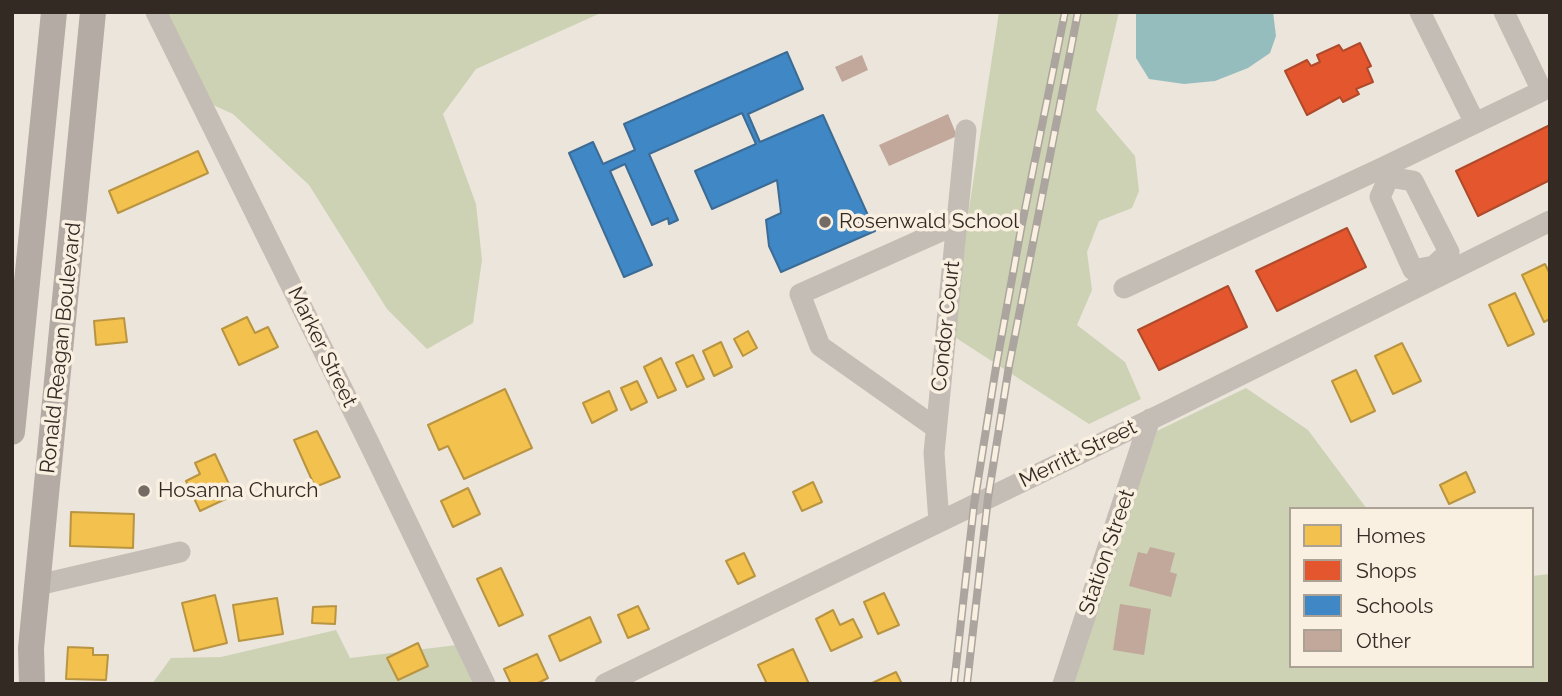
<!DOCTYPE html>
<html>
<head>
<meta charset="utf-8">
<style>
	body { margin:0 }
	#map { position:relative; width:1562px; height:696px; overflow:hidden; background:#ece5db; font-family:Raleway,sans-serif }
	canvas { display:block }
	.frame { position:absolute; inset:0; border:14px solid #342a24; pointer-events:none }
	.legend { position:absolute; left:1289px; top:507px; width:245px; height:161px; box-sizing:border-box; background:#faf0e1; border:2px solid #aba195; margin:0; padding:9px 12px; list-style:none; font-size:21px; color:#342a24 }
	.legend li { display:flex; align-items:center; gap:14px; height:35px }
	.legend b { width:35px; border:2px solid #aba195 }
</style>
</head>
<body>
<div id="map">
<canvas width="1562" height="696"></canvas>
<div class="frame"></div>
<ul class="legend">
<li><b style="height:19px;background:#f2c14e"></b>Homes</li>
<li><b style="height:19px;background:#e4572e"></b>Shops</li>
<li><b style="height:19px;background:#3f88c5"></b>Schools</li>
<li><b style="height:19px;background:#c1a89b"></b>Other</li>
</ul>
</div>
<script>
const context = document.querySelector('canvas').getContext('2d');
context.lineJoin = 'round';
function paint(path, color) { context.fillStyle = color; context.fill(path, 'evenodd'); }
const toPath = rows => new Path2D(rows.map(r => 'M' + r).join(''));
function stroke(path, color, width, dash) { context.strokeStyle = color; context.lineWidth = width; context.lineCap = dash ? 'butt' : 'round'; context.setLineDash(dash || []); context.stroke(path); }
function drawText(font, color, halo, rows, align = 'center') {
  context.font = font + ' Raleway,sans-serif'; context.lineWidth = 7; context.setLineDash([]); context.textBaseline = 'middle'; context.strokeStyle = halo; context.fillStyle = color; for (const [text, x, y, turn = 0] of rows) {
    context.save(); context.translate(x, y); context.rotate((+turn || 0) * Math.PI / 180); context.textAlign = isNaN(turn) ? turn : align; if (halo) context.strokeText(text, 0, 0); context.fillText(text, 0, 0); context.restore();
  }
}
const green = toPath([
	[166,12,603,12,476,69,443,114,476,204,482,260,473,323,427,349,387,309,309,185,233,114,211,104],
	[999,12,1119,12,1096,110,1135,156,1139,191,1132,208,1099,221,1087,252,1092,290,1077,325,1125,362,1141,399,1089,424,950,334],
	[1246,388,1308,430,1367,509,1291,509,1291,666,1532,666,1532,576,1550,574,1550,684,1073,684,1157,431],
	[336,630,350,658,457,645,478,684,152,684,171,658,221,657]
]);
const water = toPath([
	[1136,12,1273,12,1276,36,1270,53,1248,68,1215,81,1184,84,1149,79,1136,58]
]);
const homes = toPath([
	[198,151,208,173,118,213,109,191,198,151],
	[1545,264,1550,274,1550,319,1544,322,1522,275,1545,264],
	[1515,293,1534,334,1508,346,1489,305,1515,293],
	[247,317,255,333,268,327,278,347,239,365,222,329,247,317],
	[124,318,127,342,96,345,94,321,124,318],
	[748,331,757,348,743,356,734,339,748,331],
	[721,342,732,367,714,376,703,351,721,342],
	[1402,343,1421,381,1393,394,1375,356,1402,343],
	[693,355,704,379,687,387,676,363,693,355],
	[661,358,676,390,658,398,644,367,661,358],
	[1356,370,1375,411,1351,422,1332,381,1356,370],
	[637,381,647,402,631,410,621,388,637,381],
	[505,389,532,448,464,479,448,446,439,450,428,425,505,389],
	[609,391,617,410,592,423,583,403,609,391],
	[317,431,340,477,315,487,294,440,317,431],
	[215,454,234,495,200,511,186,481,200,474,195,463,215,454],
	[1466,472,1475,492,1449,504,1440,485,1466,472],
	[813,482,822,502,802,511,793,492,813,482],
	[468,488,480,514,453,527,441,501,468,488],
	[71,512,134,514,133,548,70,546,71,512],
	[744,553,755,576,738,584,726,561,744,553],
	[501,568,523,615,499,626,477,579,501,568],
	[884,593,899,625,878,634,864,602,884,593],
	[215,595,227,643,194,651,182,603,215,595],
	[277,598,283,634,239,641,233,605,277,598],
	[336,606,335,624,312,623,313,607,336,606],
	[638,606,649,629,628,638,618,615,638,606],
	[833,610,840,625,853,619,862,637,831,651,816,619,833,610],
	[590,617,601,642,560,661,549,636,590,617],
	[418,643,428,666,398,680,387,658,418,643],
	[68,647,93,648,93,655,108,655,106,680,66,679,68,647],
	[793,649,809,684,767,684,758,665,793,649],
	[537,654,548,678,536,684,511,684,504,669,537,654],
	[896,672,902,684,870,684,896,672]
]);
const shops = toPath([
	[1360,43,1371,66,1367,68,1373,82,1356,89,1359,94,1343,102,1340,97,1307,115,1285,71,1307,60,1311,66,1320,62,1317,55,1339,45,1343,51,1360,43],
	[1550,125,1550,180,1478,216,1456,171,1550,125],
	[1347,228,1366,267,1277,311,1256,271,1347,228],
	[1228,286,1247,327,1159,370,1138,330,1228,286]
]);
const schools = toPath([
	[787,52,803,89,748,114,760,142,823,115,875,231,781,272,769,246,766,220,781,213,777,180,712,209,695,171,756,144,742,113,649,154,678,220,669,224,668,218,652,225,625,164,610,171,652,265,624,277,569,153,593,142,603,164,635,150,624,124,787,52]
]);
const building = toPath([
	[862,55,868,70,842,82,835,67],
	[948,114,957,136,889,166,879,145],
	[1150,547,1175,553,1170,572,1177,574,1171,597,1129,586,1138,552,1147,554],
	[1120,604,1151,609,1144,655,1113,650]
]);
const minor = toPath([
	[156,12,369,443,485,684],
	[1420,12,1475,123],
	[1384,167,1542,91,1504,12],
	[1389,177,1413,181,1449,252,1434,266,1413,270,1380,197,1389,177],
	[1124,288,1384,167,1389,177],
	[936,428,820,346,800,294,957,224],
	[939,522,934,453,966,130],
	[38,585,180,552],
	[605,684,1168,411,1550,221],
	[1063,684,1150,419]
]);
const major = toPath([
	[12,432,54,12],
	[32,684,31,648,93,12]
]);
const rail = toPath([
	[954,684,974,505,996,367,1021,229,1065,12],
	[967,684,988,498,1009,366,1078,12]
]);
const markers = [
	[825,222,7,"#746b64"],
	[144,491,7,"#746b64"]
];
const poiNames = [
	["Rosenwald School",839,222],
	["Hosanna Church",158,491]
];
const streetNames = [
	["Condor Court",946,326,-84],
	["Marker Street",322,347,64],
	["Ronald Reagan Boulevard",61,348,-84],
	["Merritt Street",1078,454,-26],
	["Station Street",1107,552,-71]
];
paint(green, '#ccd2b3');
paint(water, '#96bdbe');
paint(homes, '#f2c14e');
stroke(homes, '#b99441', 2);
paint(shops, '#e4572e');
stroke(shops, '#af4a2b', 2);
paint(schools, '#3f88c5');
stroke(schools, '#3c6c95', 2);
paint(building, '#c1a89b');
stroke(minor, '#c4bdb5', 21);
stroke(major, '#b3aba4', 26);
stroke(rail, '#aca59f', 8);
stroke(rail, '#faf0e1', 5, [16]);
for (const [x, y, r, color] of markers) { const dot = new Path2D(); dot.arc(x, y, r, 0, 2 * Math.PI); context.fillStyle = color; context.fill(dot); stroke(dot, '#faf0e1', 2.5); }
drawText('21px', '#342a24', '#faf0e1', poiNames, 'left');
drawText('21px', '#342a24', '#faf0e1', streetNames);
</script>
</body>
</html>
